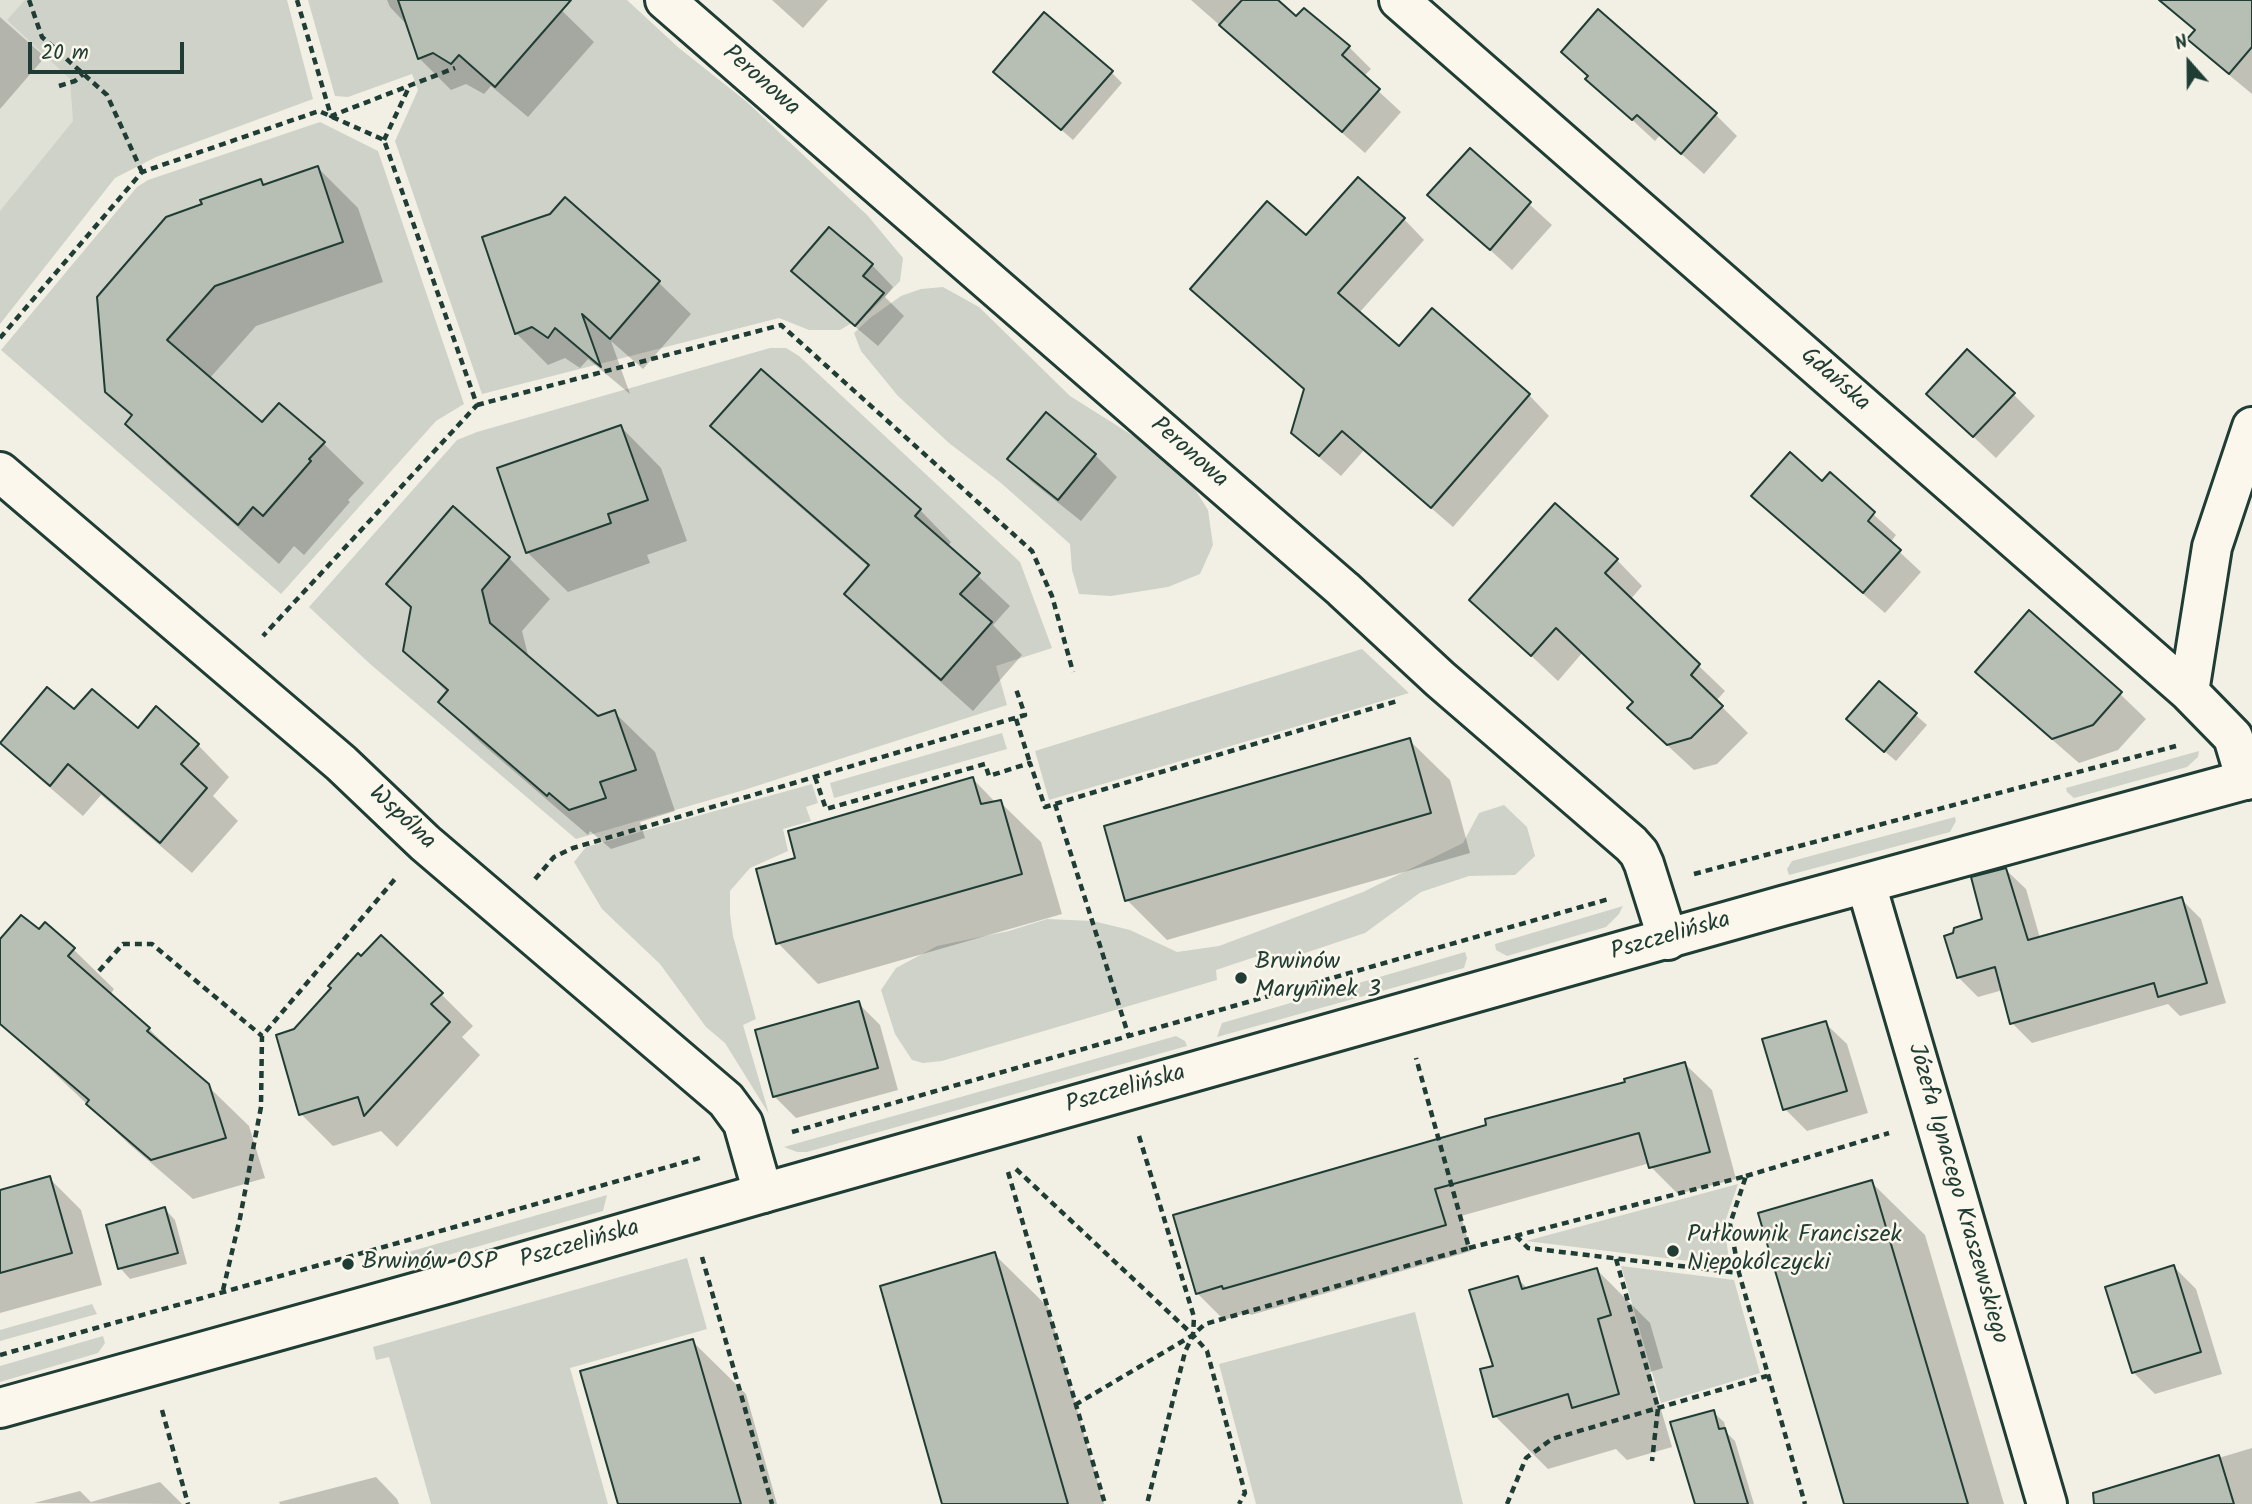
<!DOCTYPE html>
<html>
<head>
<meta charset="utf-8">
<style>
	body { margin:0 }
	#map { position:relative; width:2252px; height:1504px; overflow:hidden; background:#f2f0e5; font-family:Kalam,sans-serif }
	canvas { display:block }
	.north { position:absolute; left:2154px; top:28px; width:70px; height:70px; -webkit-text-stroke:5px #fbf7ec; paint-order:stroke; rotate:339deg; font-size:19px; font-weight:700; line-height:28px; text-align:center; color:#1f3d34 }
	.north::after { content:''; display:block; margin:auto; width:24px; height:32px; background:#1f3d34; clip-path:polygon(50% 0,100% 100%,50% 72%,0 100%) }
	.scale { position:absolute; left:28px; top:42px; width:156px; height:32px; box-sizing:border-box; border:4px solid #1f3d34; border-top:0; padding-left:9px; font-size:21px; line-height:24px; white-space:nowrap; color:#1f3d34; -webkit-text-stroke:5px #fbf7ec; paint-order:stroke }
</style>
</head>
<body>
<div id="map">
<canvas width="2252" height="1504"></canvas>
<div class="north">N</div>
<div class="scale">20 m</div>
</div>
<script>
const context = document.querySelector('canvas').getContext('2d');
context.lineJoin = 'round';
function paint(path, color) { context.fillStyle = color; context.fill(path, 'evenodd'); }
const toPath = rows => new Path2D(rows.map(r => 'M' + r).join(''));
function stroke(path, color, width, dash) { context.strokeStyle = color; context.lineWidth = width; context.lineCap = dash ? 'butt' : 'round'; context.setLineDash(dash || []); context.stroke(path); }
function drawText(font, color, halo, rows, align = 'center') {
  context.font = font + ' Kalam,sans-serif'; context.lineWidth = 5; context.setLineDash([]); context.textBaseline = 'middle'; context.strokeStyle = halo; context.fillStyle = color; for (const [text, x, y, turn = 0] of rows) {
    context.save(); context.translate(x, y); context.rotate((+turn || 0) * Math.PI / 180); context.textAlign = isNaN(turn) ? turn : align; if (halo) context.strokeText(text, 0, 0); context.fillText(text, 0, 0); context.restore();
  }
}
const built = toPath([
	[0,0,194,0,0,219]
]);
const green = toPath([
	[25,0,287,0,313,99,156,157,115,178,0,324,0,211,73,121,70,79,7,20],
	[308,0,627,0,679,48,747,102,868,216,903,258,900,281,870,312,840,330,809,330,779,318,482,394,395,141,418,90,412,74,348,97,335,96],
	[320,122,378,151,464,404,436,421,281,594,1,350,137,187,148,180],
	[943,287,979,307,1070,396,1143,442,1189,480,1208,510,1213,545,1200,574,1168,587,1111,596,1079,594,1072,570,1070,544,1001,483,949,443,898,396,861,351,854,333,870,318,901,296,921,289],
	[770,348,786,348,799,356,1020,562,1052,648,996,666,1007,705,744,790,576,839,369,663,309,607,457,440,477,432],
	[1362,649,1409,693,1049,800,1035,751],
	[1002,733,1007,749,834,798,830,783],
	[2199,751,2198,757,2187,767,2074,798,2067,792,2066,788],
	[812,784,818,803,806,807,811,821,783,829,788,851,750,868,730,891,730,914,733,936,756,1019,743,1025,769,1114,725,1043,706,1027,660,964,602,909,574,862,586,847],
	[1504,805,1527,827,1535,856,1515,875,1469,876,1421,892,1365,933,1275,963,1258,956,1216,970,1217,980,942,1061,923,1063,912,1060,895,1034,881,990,896,968,937,946,1009,931,1047,919,1093,921,1130,930,1177,952,1219,946,1363,892,1463,843,1479,813],
	[1955,817,1956,821,1950,832,1789,875,1787,869,1792,861],
	[1623,906,1619,914,1606,927,1507,956,1496,950,1495,944],
	[1465,952,1467,958,1464,968,1217,1037,1222,1023],
	[1176,1036,1185,1041,1187,1046,807,1152,797,1152,784,1147],
	[1738,1184,1724,1225,1730,1266,1526,1241],
	[607,1195,603,1211,402,1268,398,1255],
	[687,1258,707,1329,570,1368,608,1504,431,1504,389,1357,376,1360,373,1347],
	[1621,1266,1734,1280,1760,1373,1661,1403],
	[92,1304,97,1314,0,1341,0,1330],
	[1415,1312,1463,1504,1256,1504,1219,1364],
	[103,1336,105,1343,98,1353,0,1382,0,1366]
]);
const shadow = toPath([
	[387,0,551,0,594,42,528,117,491,86,484,94,466,84,451,90,419,58,408,26,390,7],
	[772,0,828,0,803,28],
	[1191,0,1275,0,1296,19,1304,10,1349,47,1371,69,1363,77,1401,112,1365,153],
	[2160,0,2252,0,2252,94,2211,60,2189,39,2196,32],
	[0,17,45,57,0,109],
	[1111,72,1122,83,1073,140,1006,82],
	[1588,79,1715,114,1737,136,1704,174,1660,135,1655,141],
	[1470,150,1552,225,1512,270,1430,195],
	[318,168,358,208,383,282,256,326,209,379,263,425,323,443,364,483,348,500,350,502,304,555,294,546,279,564,167,464,127,424,133,417,107,391,260,181,265,186],
	[565,200,659,283,691,314,643,369,611,341,630,394,588,359,580,368,565,358,548,365,516,333,551,215],
	[1404,219,1424,240,1359,313,1400,348,1529,395,1549,416,1453,527,1364,450,1341,476,1314,453,1293,432,1305,390,1213,310,1193,289,1306,238],
	[872,265,893,287,885,297,904,316,878,346,815,293,794,271],
	[1928,394,2013,394,2035,416,1996,458],
	[712,426,920,510,951,542,947,547,1010,606,993,625,1022,655,973,711,878,626,846,594,869,567,744,458],
	[621,427,661,468,687,541,647,555,650,563,568,592,527,552],
	[1095,455,1117,477,1081,521,1031,481,1010,459],
	[1830,475,1896,535,1890,543,1921,572,1885,613,1775,517,1754,496,1822,483],
	[453,508,509,558,550,599,522,631,529,659,597,718,614,712,655,752,675,811,640,822,645,838,611,849,590,831,588,835,480,742,440,702,448,693,405,650],
	[1617,560,1642,586,1630,600,1725,691,1716,701,1748,733,1717,764,1694,770,1655,734,1635,703,1583,652,1558,681,1472,600],
	[1978,672,2120,694,2146,719,2118,750,2079,763,2003,697],
	[1879,683,1927,725,1896,761,1859,730],
	[74,712,138,731,198,745,229,777,213,796,238,821,192,873,101,795,83,816,34,774,2,742],
	[1409,740,1450,780,1470,853,1167,940,1127,900],
	[973,779,996,803,1000,802,1041,842,1062,914,818,984,778,943,797,859],
	[2006,870,2026,889,2040,938,2181,899,2201,919,2226,1003,2180,1016,2168,1004,2032,1043,2012,1023,2003,990,1978,997,1958,977],
	[39,932,73,949,114,989,110,995,149,1029,249,1126,265,1178,193,1199,129,1144,10,1031,0,1012,0,940],
	[333,988,441,994,473,1026,462,1037,480,1055,397,1147,381,1131,333,1146,301,1114,295,1031],
	[858,1003,880,1025,898,1090,796,1118,774,1096],
	[1825,1023,1847,1044,1868,1113,1807,1131,1785,1109],
	[1685,1064,1712,1090,1736,1179,1678,1194,1651,1167,1650,1163,1461,1216,1471,1251,1251,1315,1248,1312,1224,1320,1197,1293,1488,1126],
	[49,1178,81,1210,102,1285,0,1313,0,1192],
	[1871,1182,1925,1235,2004,1504,1845,1504],
	[165,1209,175,1220,187,1264,130,1279,120,1268],
	[994,1254,1048,1307,1104,1504,944,1504],
	[2174,1267,2196,1289,2222,1374,2155,1394,2133,1372],
	[1597,1270,1650,1323,1663,1368,1650,1372,1672,1447,1627,1460,1616,1449,1548,1469,1495,1416,1495,1367,1517,1278,1528,1289],
	[692,1341,746,1394,777,1504,620,1504],
	[1713,1412,1724,1422,1727,1433,1735,1441,1754,1504,1696,1504],
	[2252,1448,2252,1504,2141,1504,2135,1483],
	[376,1477,397,1499,399,1504,280,1504,279,1502],
	[160,1482,182,1504,34,1503,80,1491,91,1502]
]);
const building = toPath([
	[398,0,571,0,495,87,459,55,451,64,433,53,418,59,398,0],
	[1242,0,1278,0,1296,16,1304,8,1350,46,1342,55,1380,89,1342,132,1219,25,1242,0],
	[2159,0,2252,0,2252,47,2229,74,2187,39,2195,30,2159,0],
	[1598,9,1717,113,1681,154,1637,115,1632,120,1585,79,1588,76,1561,52,1598,9],
	[1044,12,1113,71,1061,130,993,72,1044,12],
	[1470,148,1531,202,1490,250,1427,195,1470,148],
	[318,166,343,242,215,286,167,340,262,422,279,403,325,442,309,459,311,461,263,516,253,507,238,525,125,424,132,415,105,392,97,297,166,217,202,204,200,200,261,179,263,185,318,166],
	[1358,177,1405,218,1338,293,1399,346,1432,308,1530,394,1431,508,1342,431,1319,456,1291,433,1304,389,1190,289,1267,201,1306,235,1358,177],
	[565,197,660,281,610,339,582,314,601,367,555,328,548,338,532,327,515,334,482,237,550,214,565,197],
	[829,227,873,264,863,276,884,293,855,326,791,271,829,227],
	[1967,349,2015,393,1973,437,1926,394,1967,349],
	[761,369,921,509,915,516,980,573,960,594,992,622,941,680,844,594,869,565,710,426,761,369],
	[1046,412,1096,454,1058,500,1007,459,1046,412],
	[621,425,648,500,608,514,611,523,526,553,497,468,621,425],
	[1790,452,1822,481,1830,472,1875,512,1868,521,1901,550,1863,593,1751,496,1790,452],
	[1555,503,1618,559,1605,573,1700,664,1691,675,1723,706,1691,738,1667,745,1627,708,1633,702,1556,628,1531,656,1469,600,1555,503],
	[453,506,510,557,482,590,490,623,598,716,615,710,636,770,600,782,606,798,569,810,549,793,547,796,438,702,448,690,403,651,411,607,386,584,453,506],
	[2029,610,2122,692,2093,725,2052,739,1975,672,2029,610],
	[1879,681,1917,713,1884,752,1846,719,1879,681],
	[47,687,74,709,92,689,138,728,156,706,199,744,181,764,207,788,160,843,68,764,50,786,0,743,47,687],
	[1410,738,1431,813,1125,901,1104,826,1410,738],
	[973,777,981,804,1001,800,1022,874,776,944,756,869,795,858,788,831,973,777],
	[2006,868,2028,940,2182,897,2207,983,2158,997,2154,983,2010,1024,1995,967,1957,978,1944,936,1953,933,1954,928,1982,919,1971,877,2006,868],
	[21,915,39,929,45,922,75,948,68,956,150,1028,147,1031,209,1084,226,1138,151,1160,86,1104,89,1100,0,1024,0,939,21,915],
	[381,935,443,993,431,1004,450,1022,364,1116,358,1097,299,1115,276,1035,294,1029,331,988,328,986,358,953,361,956,381,935],
	[859,1001,878,1068,773,1097,755,1030,859,1001],
	[1826,1021,1847,1091,1783,1110,1762,1039,1826,1021],
	[1685,1062,1710,1152,1649,1168,1639,1133,1435,1189,1446,1225,1223,1289,1222,1286,1196,1294,1173,1215,1486,1125,1485,1119,1625,1082,1624,1079,1685,1062],
	[50,1176,72,1253,0,1273,0,1190,50,1176],
	[1872,1180,1968,1504,1844,1504,1758,1213,1872,1180],
	[165,1207,178,1253,118,1269,106,1225,165,1207],
	[995,1252,1068,1504,942,1504,880,1286,995,1252],
	[2174,1265,2201,1352,2132,1373,2105,1287,2174,1265],
	[1597,1268,1611,1315,1598,1319,1619,1394,1572,1408,1568,1394,1493,1417,1480,1369,1493,1366,1469,1290,1518,1276,1522,1289,1597,1268],
	[693,1339,741,1504,618,1504,580,1371,693,1339],
	[1714,1410,1719,1429,1725,1428,1748,1504,1695,1504,1670,1422,1714,1410],
	[2219,1455,2234,1504,2094,1504,2093,1493,2219,1455]
]);
const path = toPath([
	[29,0,42,37,107,95,142,172],
	[297,0,331,116,455,68],
	[59,86,75,81,83,74],
	[384,140,410,85],
	[0,338,142,172,319,111,384,140,477,405,263,636],
	[477,405,781,325,1032,551,1052,596,1073,672],
	[1016,719,1030,763],
	[815,777,826,809,985,764,989,776,1030,763,1045,807,1397,701],
	[1055,804,1129,1037],
	[1694,874,2176,746],
	[535,879,554,857,573,848,1025,715,1016,689],
	[99,971,123,944,152,944,262,1036],
	[792,1132,1609,899],
	[1139,1136,1194,1317,1193,1335,1207,1351,1245,1493,1239,1504],
	[1016,1169,1193,1335,1185,1352,1147,1504],
	[1008,1172,1105,1504],
	[1746,1176,1889,1133],
	[1516,1236,1528,1248,1739,1273],
	[1469,1248,1746,1176,1730,1224,1739,1273,1805,1504],
	[702,1257,772,1504],
	[1616,1259,1658,1408,1652,1461],
	[223,1290,240,1218,261,1107,262,1036,395,879],
	[0,1355,703,1157],
	[1075,1405,1193,1335,1205,1324,1469,1248,1416,1058],
	[162,1410,188,1504],
	[1507,1504,1526,1458,1552,1439,1767,1376]
]);
const street = toPath([
	[665,0,1343,589,1440,679,1631,844,1639,853,1644,864,1668,940],
	[1399,0,2189,692,2233,737,2246,780],
	[0,472,341,763,425,843,726,1100,743,1123,763,1193],
	[2189,692,2212,547,2252,427],
	[1866,884,2047,1504]
]);
const secondary = toPath([
	[0,1408,450,1283,763,1193,1782,906,2252,778]
]);
const markers = [
	[1241,978,7,"#1f3d34"],
	[1673,1251,7,"#1f3d34"],
	[348,1264,7,"#1f3d34"]
];
const streetNames = [
	["Peronowa",760,82,41],
	["Gdańska",1834,381,41],
	["Peronowa",1188,454,41],
	["Wspólna",401,819,43],
	["Pszczelińska",1671,938,-16],
	["Pszczelińska",1126,1091,-16],
	["Józefa Ignacego Kraszewskiego",1956,1194,74],
	["Pszczelińska",580,1246,-16]
];
const poiNames = [
	["Brwinów",1255,964],
	["Maryninek 3",1255,992],
	["Pułkownik Franciszek",1687,1237],
	["Niepokólczycki",1687,1265],
	["Brwinów OSP",362,1264]
];
paint(built, '#e0e1d6');
paint(green, '#cfd2c8');
paint(shadow, '#0003');
paint(building, '#b7beb3');
stroke(building, '#1f3d34', 2);
stroke(street, '#1f3d34', 44);
stroke(secondary, '#1f3d34', 44);
stroke(path, '#1f3d34', 4.5, [7, 5]);
stroke(street, '#fbf7ec', 38);
stroke(secondary, '#fbf7ec', 38);
for (const [x, y, r, color] of markers) { const dot = new Path2D(); dot.arc(x, y, r, 0, 2 * Math.PI); context.fillStyle = color; context.fill(dot); stroke(dot, '#fbf7ec', 2.5); }
drawText('24px', '#1f3d34', '#fbf7ec', streetNames);
drawText('24px', '#1f3d34', '#fbf7ec', poiNames, 'left');
</script>
</body>
</html>
